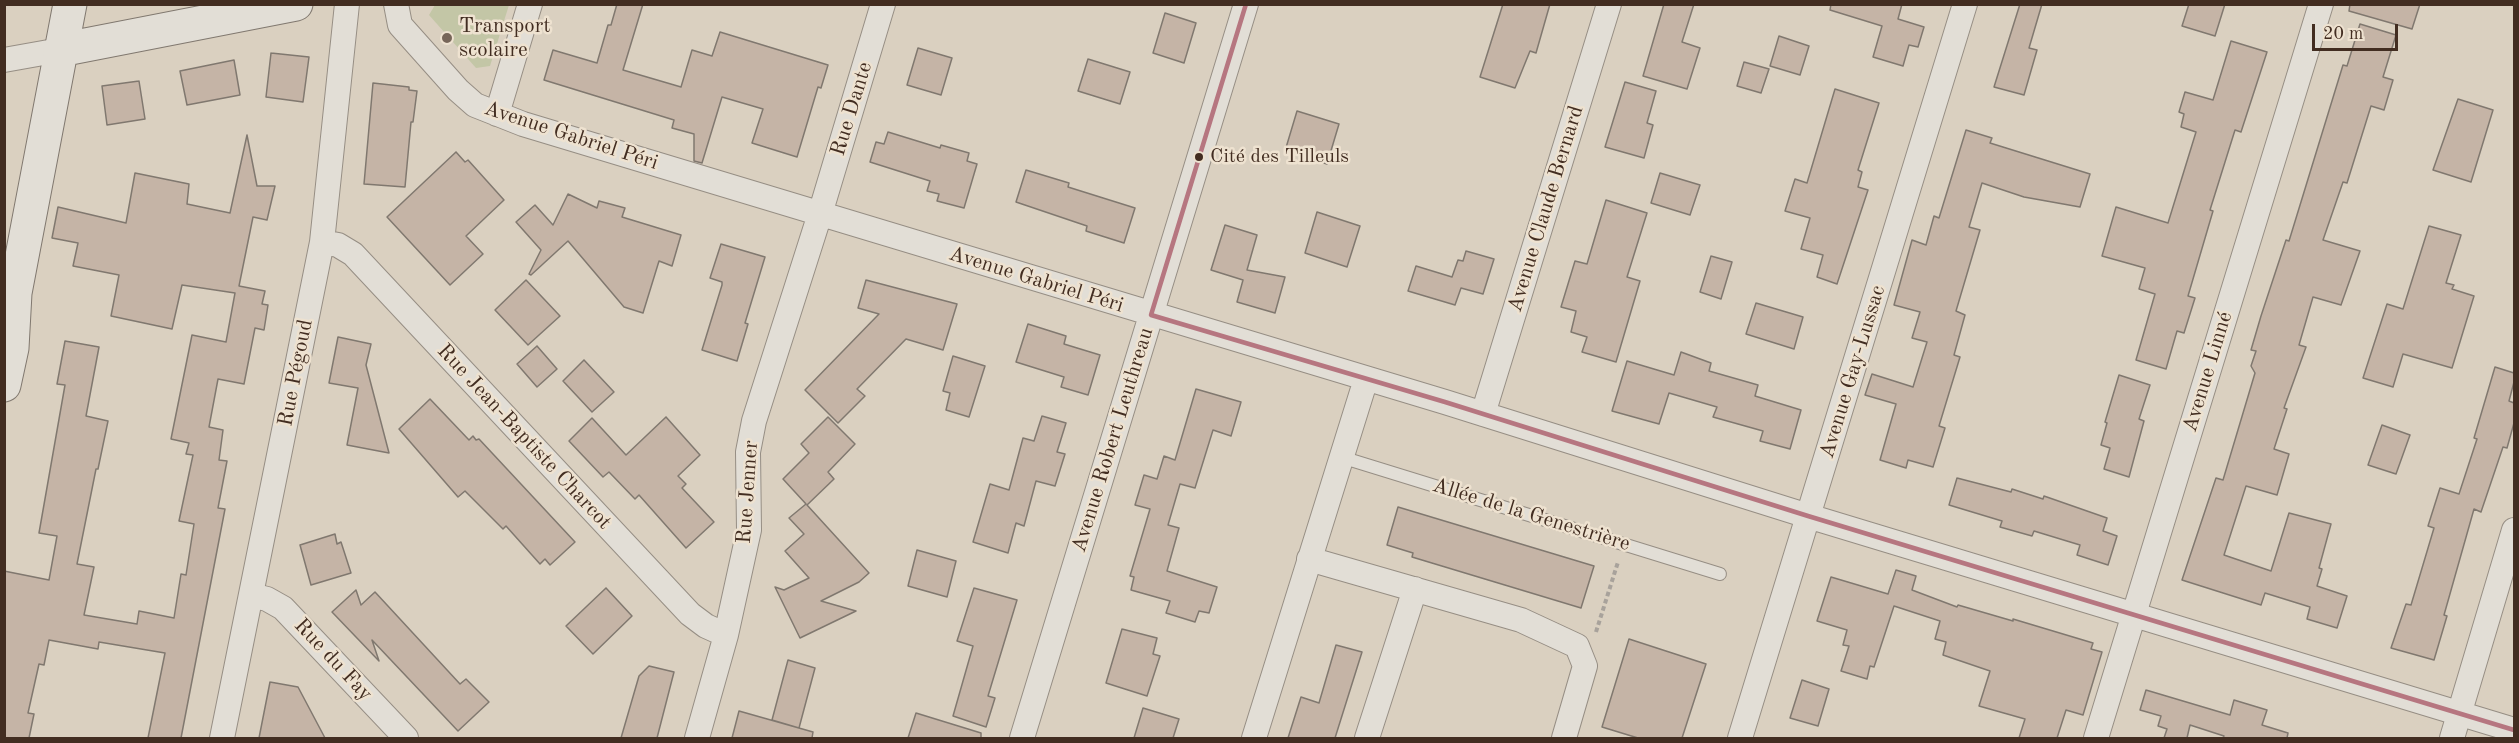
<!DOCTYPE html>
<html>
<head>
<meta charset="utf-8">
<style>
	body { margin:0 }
	#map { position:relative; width:2519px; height:743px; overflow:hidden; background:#dad0c0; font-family:"Old Standard TT",serif }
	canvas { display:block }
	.frame { position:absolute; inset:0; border:6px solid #422d21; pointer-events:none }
	.scale { position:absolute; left:2312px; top:24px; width:86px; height:27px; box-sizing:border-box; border:3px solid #422d21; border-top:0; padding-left:8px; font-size:18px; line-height:21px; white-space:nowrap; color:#422d21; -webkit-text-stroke:4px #eee2d0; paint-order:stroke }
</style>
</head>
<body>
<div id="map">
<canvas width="2519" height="743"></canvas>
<div class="frame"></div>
<div class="scale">20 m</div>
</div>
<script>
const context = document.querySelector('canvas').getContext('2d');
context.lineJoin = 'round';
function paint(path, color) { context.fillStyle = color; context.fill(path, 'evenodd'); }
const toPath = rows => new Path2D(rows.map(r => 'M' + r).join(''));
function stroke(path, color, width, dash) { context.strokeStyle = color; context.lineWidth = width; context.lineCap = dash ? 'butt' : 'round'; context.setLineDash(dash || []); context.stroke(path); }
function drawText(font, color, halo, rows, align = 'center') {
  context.font = font + ' "Old Standard TT",serif'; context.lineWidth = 5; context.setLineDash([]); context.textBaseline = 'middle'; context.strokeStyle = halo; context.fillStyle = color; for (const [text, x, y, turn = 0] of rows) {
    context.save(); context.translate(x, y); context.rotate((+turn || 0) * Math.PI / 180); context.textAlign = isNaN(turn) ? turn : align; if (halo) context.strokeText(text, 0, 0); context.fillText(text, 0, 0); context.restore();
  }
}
const green = toPath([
	[435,5,509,5,490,66,476,68,429,15]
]);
const building = toPath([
	[617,4,643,4,623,70,681,87,692,50,712,56,720,32,828,65,821,88,818,87,797,157,752,143,763,109,722,97,702,163,694,161,694,134,672,128,674,120,544,80,553,50,597,63,608,25,611,25,617,4],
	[1503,4,1550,4,1536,53,1530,51,1515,88,1480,77,1503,4],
	[1664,4,1694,4,1682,42,1700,48,1687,89,1643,76,1664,4],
	[1831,4,1902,4,1898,19,1924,27,1918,47,1909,45,1903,66,1873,57,1882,26,1830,10,1831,4],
	[2020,4,2042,4,2029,48,2037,50,2024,95,1994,87,2020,4],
	[2189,4,2225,4,2215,36,2182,26,2189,4],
	[2350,4,2420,4,2412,29,2349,11,2350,4],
	[1165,13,1196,23,1184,63,1153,53,1165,13],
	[2360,24,2396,35,2383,77,2393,80,2384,110,2371,106,2347,183,2343,182,2323,240,2360,251,2341,305,2313,297,2299,345,2306,347,2284,408,2287,409,2274,449,2289,454,2277,495,2246,486,2224,555,2271,571,2289,513,2331,524,2319,568,2322,569,2317,586,2347,596,2337,628,2307,619,2310,607,2265,593,2261,605,2182,580,2216,478,2223,480,2255,373,2251,366,2256,351,2251,350,2261,316,2286,240,2289,241,2343,65,2347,66,2360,24],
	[1779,36,1809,46,1800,75,1770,66,1779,36],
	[2231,41,2267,52,2241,132,2235,130,2210,210,2213,211,2188,296,2195,298,2184,333,2177,331,2166,369,2136,360,2155,294,2139,289,2145,268,2102,256,2116,207,2168,223,2196,132,2181,127,2184,114,2179,112,2185,92,2213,100,2231,41],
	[918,48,952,58,941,95,907,85,918,48],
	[271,53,309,57,303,102,266,97,271,53],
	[1088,59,1130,72,1120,104,1078,91,1088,59],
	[234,60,240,95,187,105,180,71,234,60],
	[1744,62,1769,69,1761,93,1737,86,1744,62],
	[139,81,145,119,107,125,102,86,139,81],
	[1625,82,1656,91,1647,123,1653,125,1644,158,1605,147,1625,82],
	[373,83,409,87,409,90,417,91,413,122,411,122,405,187,364,184,373,83],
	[1835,89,1879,103,1858,170,1862,172,1858,187,1868,190,1837,284,1817,277,1823,255,1801,249,1810,218,1785,211,1795,179,1807,183,1835,89],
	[2458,99,2493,110,2471,182,2433,170,2458,99],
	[1297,111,1339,124,1327,164,1285,151,1297,111],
	[1966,130,1992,138,1990,143,2090,174,2080,207,2024,197,1982,183,1969,227,1980,230,1956,311,1965,315,1954,355,1960,357,1939,426,1945,428,1933,467,1908,460,1906,468,1880,460,1896,404,1865,395,1872,374,1913,387,1927,342,1912,338,1920,312,1894,305,1912,240,1926,245,1934,216,1939,218,1966,130],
	[888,132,940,148,941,145,969,153,967,161,977,164,964,208,937,201,939,194,927,191,930,181,870,162,876,142,884,144,888,132],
	[247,135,257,186,275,186,267,220,253,217,239,286,265,291,262,304,268,305,264,330,255,328,244,384,218,379,209,427,223,430,219,460,227,461,218,508,225,509,181,738,148,738,165,653,99,642,98,649,49,640,44,665,39,664,28,713,34,714,29,738,4,738,4,571,49,580,57,536,39,533,65,385,57,384,65,341,99,347,86,416,108,421,98,469,96,469,77,564,94,567,84,615,137,624,139,611,174,618,181,574,186,575,194,524,179,521,193,455,186,454,189,443,171,439,192,335,226,342,235,293,182,285,172,329,111,316,119,275,73,266,78,243,52,238,58,207,126,223,135,173,189,184,187,204,230,213,247,135],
	[456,152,465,162,468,160,504,200,466,236,483,254,450,285,387,217,456,152],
	[1026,170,1069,183,1068,187,1135,208,1124,243,1086,231,1087,226,1016,202,1026,170],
	[1660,173,1700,185,1690,215,1651,203,1660,173],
	[568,194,597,208,599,201,625,208,622,217,681,235,672,266,659,261,643,313,624,307,568,241,531,275,529,274,541,250,516,222,535,205,553,225,568,194],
	[1606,200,1647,213,1627,277,1640,281,1616,362,1582,352,1587,337,1571,332,1576,311,1561,307,1575,261,1587,264,1606,200],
	[1317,212,1360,226,1347,267,1305,253,1317,212],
	[1225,225,1257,235,1247,270,1285,277,1275,313,1237,302,1243,280,1211,270,1225,225],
	[2429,226,2461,235,2446,283,2454,285,2452,289,2474,296,2452,368,2403,354,2393,387,2363,378,2387,304,2403,309,2429,226],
	[721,244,765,257,745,323,748,324,737,361,702,350,722,285,722,282,710,278,721,244],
	[1466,251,1494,259,1483,294,1461,288,1455,305,1408,291,1416,266,1452,277,1458,260,1463,261,1466,251],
	[1711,256,1732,262,1721,299,1700,292,1711,256],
	[526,280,560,316,528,345,495,310,526,280],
	[866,280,957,304,943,350,906,339,857,389,865,396,838,423,805,390,879,314,858,308,866,280],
	[1756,303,1803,317,1794,349,1746,334,1756,303],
	[1028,324,1066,336,1064,344,1100,355,1088,395,1061,387,1064,377,1016,362,1028,324],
	[338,337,371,344,366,365,389,453,347,445,358,388,329,383,338,337],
	[537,346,557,369,537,387,517,364,537,346],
	[1681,352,1711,363,1709,371,1758,385,1755,396,1801,410,1790,449,1760,441,1763,431,1713,417,1717,407,1669,393,1659,424,1612,411,1627,361,1674,375,1681,352],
	[953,356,985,366,969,417,946,410,950,393,943,391,953,356],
	[584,360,614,392,592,412,563,381,584,360],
	[2495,367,2514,373,2514,382,2509,401,2514,403,2514,423,2507,448,2503,447,2481,512,2474,509,2444,615,2447,616,2434,660,2391,648,2406,604,2411,605,2434,528,2428,526,2440,488,2459,494,2477,439,2474,438,2495,367],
	[2119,375,2150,385,2139,419,2144,421,2129,477,2104,469,2110,448,2101,445,2107,423,2105,422,2119,375],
	[1196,389,1241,402,1231,436,1213,430,1195,488,1180,484,1168,525,1179,528,1167,571,1217,587,1209,613,1199,611,1195,622,1166,613,1170,601,1131,590,1134,577,1130,576,1150,509,1135,505,1144,475,1157,479,1164,456,1175,460,1196,389],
	[430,399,469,440,473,436,476,440,479,439,575,542,550,565,545,559,540,564,506,526,503,529,465,491,458,497,399,429,430,399],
	[1042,416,1066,423,1057,452,1065,454,1055,486,1036,481,1024,526,1016,523,1008,553,973,542,990,484,1009,490,1023,438,1034,441,1042,416],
	[666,417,700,455,678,476,686,484,682,488,714,522,686,548,639,495,635,499,609,472,603,477,569,441,592,418,626,455,666,417],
	[828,417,855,444,828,472,834,479,807,505,869,573,859,582,821,601,856,611,800,638,775,587,784,590,809,578,785,551,804,534,789,518,806,504,783,479,809,453,801,444,828,417],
	[2382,425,2410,435,2396,474,2368,465,2382,425],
	[1957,478,2011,492,2012,489,2043,499,2044,496,2107,518,2103,531,2117,536,2108,565,2077,555,2080,545,2034,531,2032,536,2000,527,2002,521,1949,505,1957,478],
	[1398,507,1594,566,1581,608,1412,557,1413,553,1387,545,1398,507],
	[335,534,337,544,341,542,351,573,311,585,300,545,335,534],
	[917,550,956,561,947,597,908,586,917,550],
	[1896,570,1916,576,1912,590,1957,607,1958,605,2013,621,2013,619,2093,643,2091,649,2102,652,2083,715,2066,710,2057,738,2019,738,2025,719,1979,706,1990,671,1943,655,1946,642,1935,639,1940,621,1894,606,1874,667,1870,666,1867,679,1841,671,1849,646,1843,645,1847,630,1817,621,1831,577,1888,594,1896,570],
	[606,588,632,616,593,654,566,626,606,588],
	[974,588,1017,600,988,696,995,698,986,727,953,716,973,646,957,641,974,588],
	[356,590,361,605,375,592,460,684,466,679,489,702,458,731,372,640,379,661,332,612,356,590],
	[1122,629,1157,638,1153,654,1160,656,1147,696,1106,683,1122,629],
	[1629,639,1706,664,1682,738,1638,738,1602,727,1629,639],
	[1336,645,1362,652,1335,738,1288,738,1301,697,1319,703,1336,645],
	[788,660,815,668,799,728,772,720,788,660],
	[649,666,674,672,657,738,621,738,639,676,649,666],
	[1802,680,1829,689,1818,726,1790,718,1802,680],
	[270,682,298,687,325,738,259,738,270,682],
	[2146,690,2230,715,2234,700,2267,710,2262,725,2288,733,2287,738,2223,738,2224,736,2190,725,2187,738,2164,738,2167,729,2158,726,2161,716,2140,710,2146,690],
	[1143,708,1179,719,1173,738,1134,738,1143,708],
	[739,711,813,732,812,738,732,738,739,711],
	[916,713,981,733,981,738,908,738,916,713]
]);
const path = toPath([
	[1596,632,1618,562]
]);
const lane = toPath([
	[1341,457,1720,574]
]);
const street = toPath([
	[396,4,400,25,458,90,475,105,523,124,1445,402,1808,516,2514,730],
	[4,60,60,50],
	[497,114,530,4],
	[322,242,338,245,353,254,690,614,706,626,726,635],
	[1483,414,1609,4],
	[1309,559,1521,620,1577,646,1585,666,1564,738],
	[251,595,267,599,283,608,406,738],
	[222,738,322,242,347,4],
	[697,738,726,635,749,530,748,452,754,421,820,214,883,4],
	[1022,738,1246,4],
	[1254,738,1366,379],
	[1367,738,1415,589],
	[1740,738,1965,4],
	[2096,738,2321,4],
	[2452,738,2514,530]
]);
const secondary = toPath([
	[60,50,296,4],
	[4,385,12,348,15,293,70,4]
]);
const bus1 = toPath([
	[1151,315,1445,402,1808,516,2514,730],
	[1151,315,1246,4]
]);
const markers = [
	[447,38,6,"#776659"],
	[1199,157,5,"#422d21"]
];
const busNames = [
	["Cité des Tilleuls",1210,157]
];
const poiNames = [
	["Transport",459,26],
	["scolaire",459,50]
];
const streetNames = [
	["Rue Dante",852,109,-73],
	["Avenue Gabriel Péri",571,136,18],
	["Avenue Claude Bernard",1546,209,-73],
	["Avenue Gabriel Péri",1036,280,17],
	["Avenue Gay-Lussac",1853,372,-73],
	["Avenue Linné",2208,372,-73],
	["Rue Pégoud",296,373,-79],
	["Rue Jean-Baptiste Charcot",524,437,47],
	["Avenue Robert Leuthreau",1113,440,-73],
	["Rue Jenner",748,492,-86],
	["Allée de la Genestrière",1531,515,17],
	["Rue du Fay",333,660,47]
];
paint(green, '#c3c6a6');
paint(building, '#c5b4a6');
stroke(building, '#80786f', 1.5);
stroke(lane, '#968e84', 14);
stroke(street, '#968e84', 26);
stroke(secondary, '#80786f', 35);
stroke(path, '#a8a29b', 4, [4.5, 3]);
stroke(lane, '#e2ded6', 12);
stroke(street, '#e2ded6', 24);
stroke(secondary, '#e2ded6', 33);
stroke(bus1, '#b67680', 4.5);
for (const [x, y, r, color] of markers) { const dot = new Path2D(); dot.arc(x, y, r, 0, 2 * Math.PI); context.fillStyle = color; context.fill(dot); stroke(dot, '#eee2d0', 2); }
drawText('20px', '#422d21', '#eee2d0', busNames, 'left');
drawText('21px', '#422d21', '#eee2d0', poiNames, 'left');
drawText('21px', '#422d21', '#eee2d0', streetNames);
</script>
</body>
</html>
